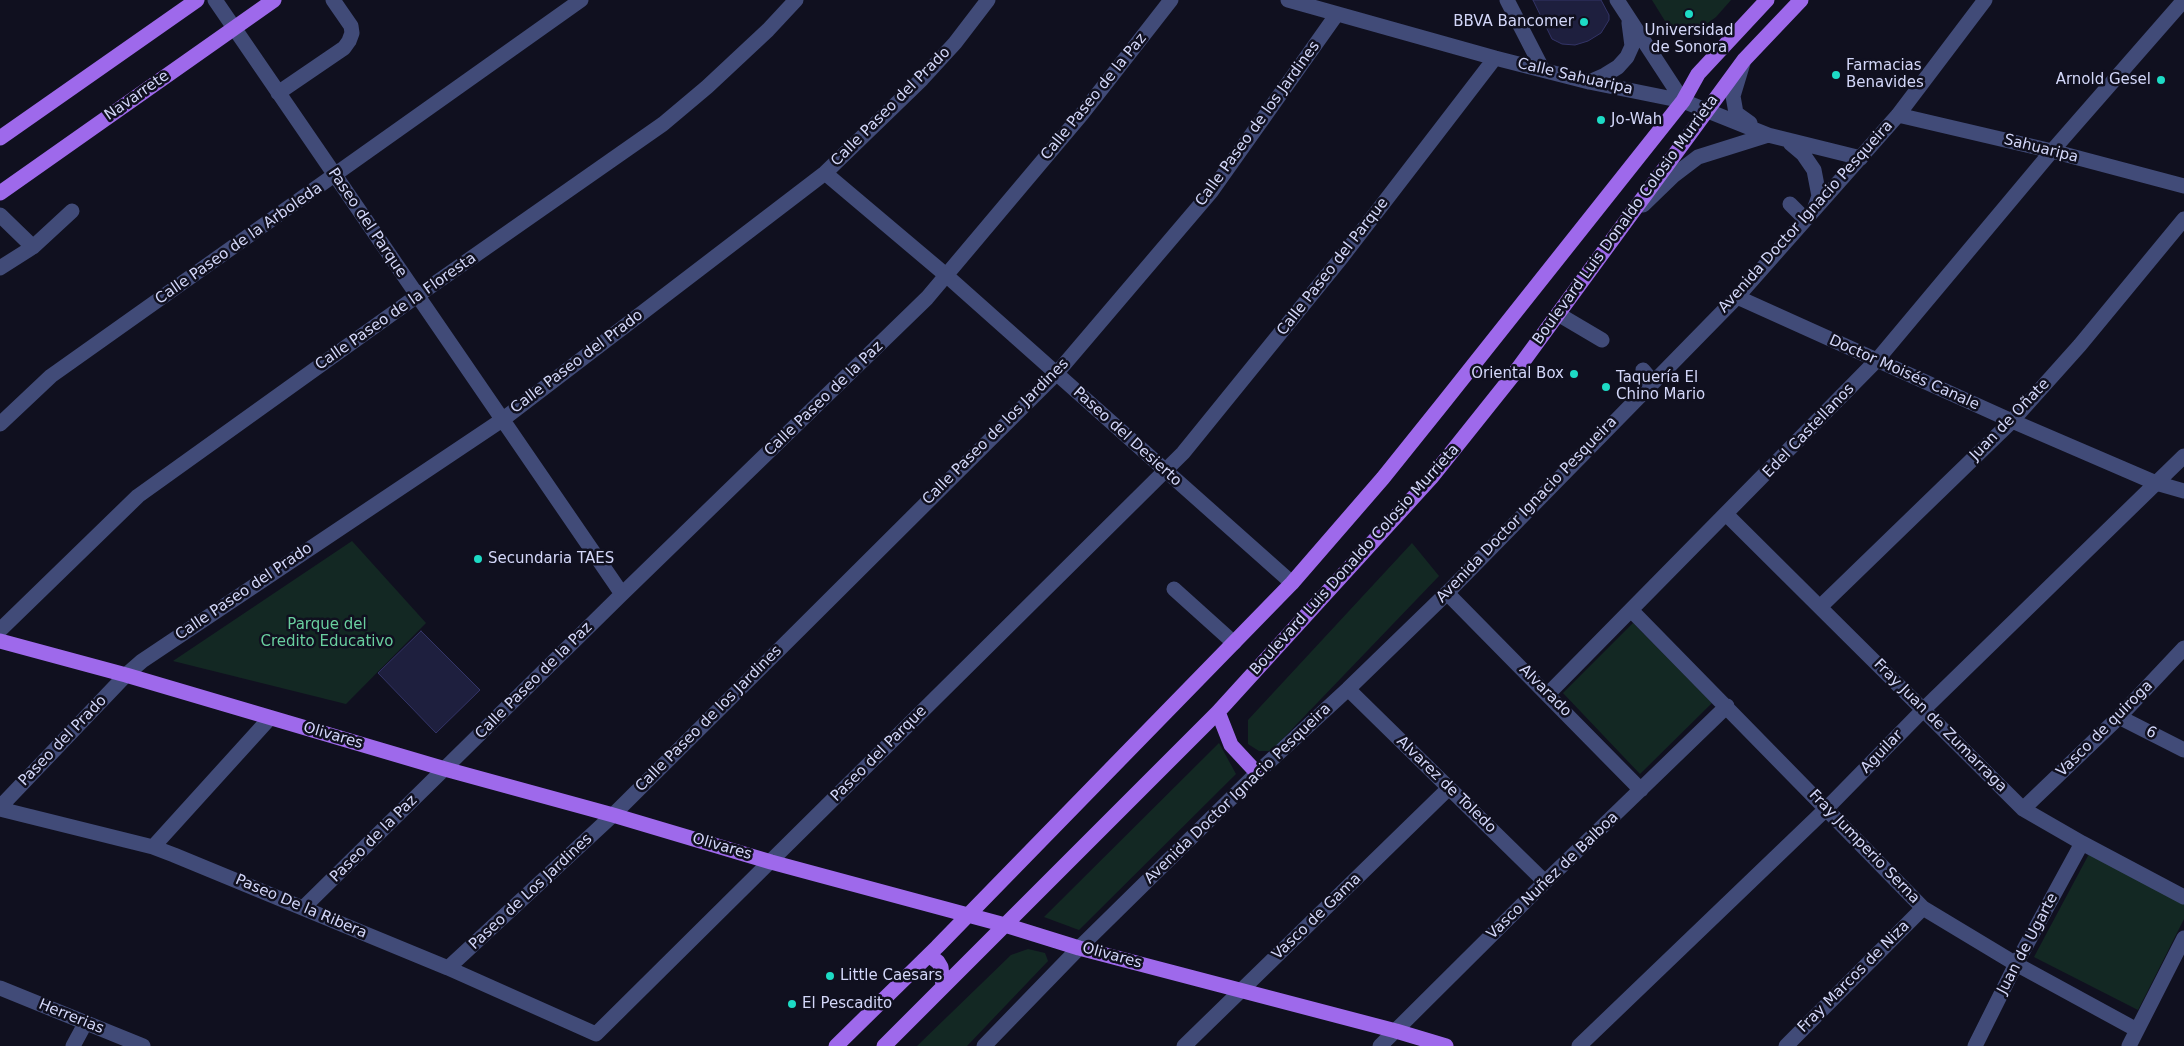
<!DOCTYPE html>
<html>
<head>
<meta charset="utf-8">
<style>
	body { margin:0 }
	canvas { display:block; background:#10101f }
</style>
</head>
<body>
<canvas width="2184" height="1046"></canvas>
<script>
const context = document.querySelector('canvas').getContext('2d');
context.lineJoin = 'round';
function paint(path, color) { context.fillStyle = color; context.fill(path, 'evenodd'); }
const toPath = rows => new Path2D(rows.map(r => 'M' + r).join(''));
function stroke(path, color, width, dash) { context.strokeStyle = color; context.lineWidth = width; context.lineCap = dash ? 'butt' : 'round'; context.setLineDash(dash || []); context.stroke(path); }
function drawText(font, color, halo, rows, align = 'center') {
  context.font = font + ' "DejaVu Sans",sans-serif'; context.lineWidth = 5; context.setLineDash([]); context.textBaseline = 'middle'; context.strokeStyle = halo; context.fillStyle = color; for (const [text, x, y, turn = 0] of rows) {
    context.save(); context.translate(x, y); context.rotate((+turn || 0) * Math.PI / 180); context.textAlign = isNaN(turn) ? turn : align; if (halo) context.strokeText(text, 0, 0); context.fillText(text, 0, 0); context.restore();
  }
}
const green = toPath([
	[1652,0,1731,0,1716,17,1705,25,1696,28,1684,29,1674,26,1665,21],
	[352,541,426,623,346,704,173,661],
	[1412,543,1439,576,1271,751,1259,751,1248,744,1248,720],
	[1633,623,1712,703,1640,774,1563,693],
	[1219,743,1236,774,1079,930,1044,917],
	[2089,854,2184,903,2184,919,2138,1010,2034,957],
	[1028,949,1045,953,1048,961,967,1046,917,1046,1011,955]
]);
const building = toPath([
	[1533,0,1601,0,1609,15,1609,20,1601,33,1588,41,1575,45,1562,44,1552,39,1533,0],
	[421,631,480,690,436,733,378,673,421,631]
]);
const minor = toPath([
	[215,0,622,594],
	[1288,0,1495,58,1589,82,1683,101,1768,135,1861,158],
	[1507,0,1543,70],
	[1617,0,1683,101],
	[1743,63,1733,96,1736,113,1750,123],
	[1589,82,1605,75,1618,67,1627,57,1632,46,1629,23],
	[278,93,344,48,349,41,352,33,351,26,333,0],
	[1898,115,2052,151,2184,186],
	[1790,143,1803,154,1814,170,1819,196,1815,207],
	[825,173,947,276,1292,583],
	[1790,204,1805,219],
	[1643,205,1673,176,1698,157,1768,135],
	[0,215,33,247],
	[0,268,33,247,72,211],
	[1737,297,2012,421,2156,483,2184,491],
	[1558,314,1602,340],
	[1643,370,1653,382],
	[0,424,51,376,581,0],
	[1727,515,2023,809,2082,843,2184,897],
	[1174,589,1234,643],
	[1447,593,1641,790],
	[1820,607,2012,421,2080,345,2184,219],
	[1631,610,1923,908,2016,964,2137,1030],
	[0,630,138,496,417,296,663,124,707,87,768,30,796,0],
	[1348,689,1545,882],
	[1548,694,1877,360,2052,151,2184,0],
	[2119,717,2184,750],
	[0,807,126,675,142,661,502,420,825,173,922,79,955,43,988,0],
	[0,809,153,847,174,855,448,968,596,1034,1183,453,1342,257,1495,58],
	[2023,809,2119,717,2184,648],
	[153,847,270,718],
	[303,908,622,594,927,298,1082,114,1171,0],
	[448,968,613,815,1056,374,1211,192,1337,14],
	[0,988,143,1046],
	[73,1046,86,1022],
	[984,1046,1079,948,1257,773,1348,689,1447,593,1737,297,1898,115,1985,0],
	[1184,1046,1449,788],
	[1380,1046,1545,882,1727,706],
	[1579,1046,1827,808,1924,709,2184,456],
	[1786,1046,1923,908],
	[1975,1046,2016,964,2082,843],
	[2129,1046,2184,938]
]);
const major = toPath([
	[0,138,197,0],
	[0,193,274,0],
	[0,641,126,675,445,769,613,815,771,862,1005,925,1079,948,1396,1031,1446,1046],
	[1218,712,1231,745,1257,773],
	[929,955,938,962,941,967,943,986],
	[836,1046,937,947,1292,583,1383,478,1444,402,1683,101,1698,74,1767,0],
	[884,1046,1218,712,1431,478,1514,374,1744,60,1801,0]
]);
const markers = [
	[1689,14,5,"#1ddbc5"],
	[1584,22,5,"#1ddbc5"],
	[1836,75,5,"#1ddbc5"],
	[2161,80,5,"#1ddbc5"],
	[1601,120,5,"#1ddbc5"],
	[1574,374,5,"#1ddbc5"],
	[1606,387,5,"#1ddbc5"],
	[478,559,5,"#1ddbc5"],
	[830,976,5,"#1ddbc5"],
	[792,1004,5,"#1ddbc5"]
];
const poiNames = [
	["BBVA Bancomer",1574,22,"right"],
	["Universidad",1689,31,"center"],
	["de Sonora",1689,48,"center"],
	["Farmacias",1846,66],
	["Benavides",1846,83],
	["Arnold Gesel",2151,80,"right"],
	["Jo-Wah",1611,120],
	["Oriental Box",1564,374,"right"],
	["Taquería El",1616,378],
	["Chino Mario",1616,395],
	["Secundaria TAES",488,559],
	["Little Caesars",840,976],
	["El Pescadito",802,1004]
];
const streetNames = [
	["Calle Sahuaripa",1575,77,13],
	["Navarrete",137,96,-35],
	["Calle Paseo de la Paz",1094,97,-51],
	["Calle Paseo del Prado",891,107,-45],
	["Calle Paseo de los Jardines",1258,124,-54],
	["Sahuaripa",2041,149,14],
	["Avenida Doctor Ignacio Pesqueira",1806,217,-48],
	["Boulevard Luis Donaldo Colosio Murrieta",1626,220,-54],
	["Paseo del Parque",367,223,56],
	["Calle Paseo de la Arboleda",239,244,-35],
	["Calle Paseo del Parque",1333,267,-52],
	["Calle Paseo de la Floresta",396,312,-35],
	["Calle Paseo del Prado",577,362,-37],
	["Doctor Moisés Canale",1904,373,24],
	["Calle Paseo de la Paz",824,399,-44],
	["Juan de Oñate",2010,420,-46],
	["Edel Castellanos",1809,431,-46],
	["Calle Paseo de los Jardines",996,432,-45],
	["Paseo del Desierto",1127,437,42],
	["Avenida Doctor Ignacio Pesqueira",1527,510,-46],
	["Boulevard Luis Donaldo Colosio Murrieta",1355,560,-48],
	["Calle Paseo del Prado",244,592,-34],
	["Calle Paseo de la Paz",534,681,-45],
	["Alvarado",1545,691,45],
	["Calle Paseo de los Jardines",709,719,-45],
	["Fray Juan de Zumarraga",1940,726,45],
	["Vasco de quiroga",2105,729,-45],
	["6",2151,733,27],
	["Olivares",333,736,16],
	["Paseo del Prado",63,741,-46],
	["Aguilar",1882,752,-46],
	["Paseo del Parque",879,754,-45],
	["Alvarez de Toledo",1446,785,44],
	["Avenida Doctor Ignacio Pesqueira",1238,794,-44],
	["Paseo de la Paz",374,839,-45],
	["Olivares",722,847,16],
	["Fray Jumperio Serna",1864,847,46],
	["Vasco Nuñez de Balboa",1553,876,-44],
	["Paseo de Los Jardines",531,892,-43],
	["Paseo De la Ribera",301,907,23],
	["Vasco de Gama",1317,917,-44],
	["Juan de Ugarte",2028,944,-62],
	["Olivares",1112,956,15],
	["Fray Marcos de Niza",1854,977,-45],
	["Herrerias",71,1017,22]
];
const parkNames = [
	["Parque del",327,625],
	["Credito Educativo",327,642]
];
paint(green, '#132823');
paint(building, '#1e1f3e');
stroke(building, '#333467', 1);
stroke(minor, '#414b78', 15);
stroke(major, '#9e69eb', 15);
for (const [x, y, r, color] of markers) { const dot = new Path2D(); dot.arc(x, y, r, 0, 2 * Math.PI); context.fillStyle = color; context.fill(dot); stroke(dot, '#10101f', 2); }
drawText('15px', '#d3d7f9', '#10101f', poiNames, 'left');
drawText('15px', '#d3d7f9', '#10101f', streetNames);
drawText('15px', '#69cf9f', '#10101f', parkNames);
</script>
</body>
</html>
